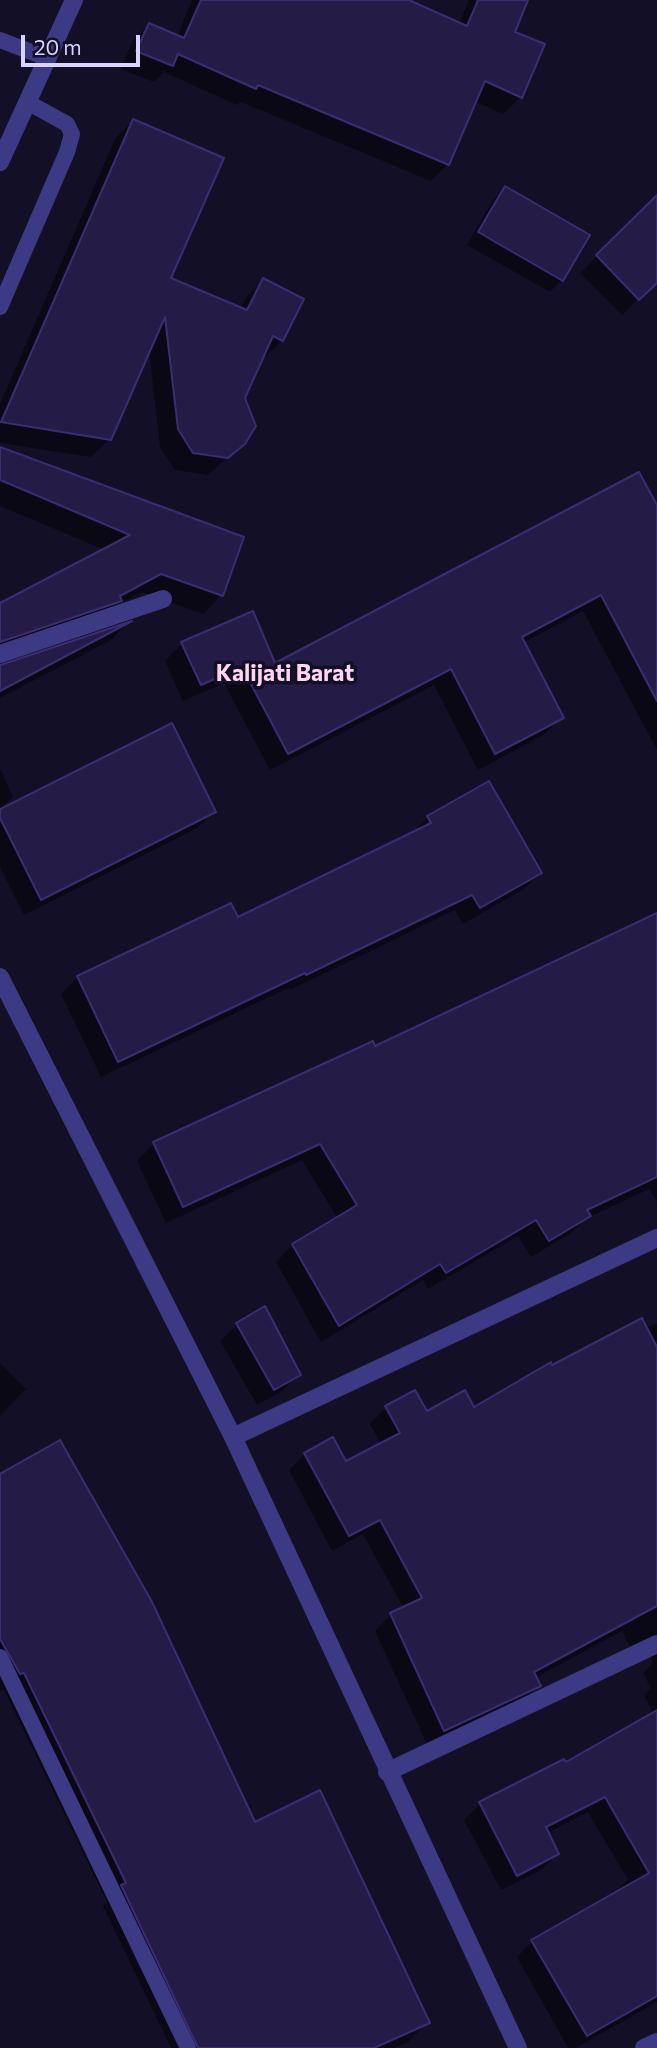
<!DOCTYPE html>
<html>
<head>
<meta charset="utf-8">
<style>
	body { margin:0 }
	#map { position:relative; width:657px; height:2048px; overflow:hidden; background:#130f26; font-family:Commissioner,sans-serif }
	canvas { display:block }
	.scale { position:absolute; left:21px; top:35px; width:119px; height:32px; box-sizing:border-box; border:4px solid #d9d4ff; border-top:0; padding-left:9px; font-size:21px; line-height:24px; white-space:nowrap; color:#d9d4ff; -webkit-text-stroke:5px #130f26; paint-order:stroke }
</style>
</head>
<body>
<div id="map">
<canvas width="657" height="2048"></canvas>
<div class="scale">20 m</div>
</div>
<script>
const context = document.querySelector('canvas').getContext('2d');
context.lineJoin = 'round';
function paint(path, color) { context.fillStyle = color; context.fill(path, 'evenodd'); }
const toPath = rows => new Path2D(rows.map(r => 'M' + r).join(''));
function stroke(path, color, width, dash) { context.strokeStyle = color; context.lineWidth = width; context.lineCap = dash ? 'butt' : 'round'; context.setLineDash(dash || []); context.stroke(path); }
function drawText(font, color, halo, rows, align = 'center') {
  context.font = font + ' Commissioner,sans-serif'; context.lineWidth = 7; context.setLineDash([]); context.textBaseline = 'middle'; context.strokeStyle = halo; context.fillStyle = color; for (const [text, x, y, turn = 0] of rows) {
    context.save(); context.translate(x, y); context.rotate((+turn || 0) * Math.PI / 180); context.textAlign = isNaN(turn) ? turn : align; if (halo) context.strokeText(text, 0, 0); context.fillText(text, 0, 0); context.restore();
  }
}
const shadow = toPath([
	[192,0,405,0,459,24,469,0,526,0,513,33,521,97,503,114,474,101,448,164,431,181,241,102,237,105,164,72,154,82,121,69,132,42,149,25,177,37],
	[133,121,169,279,240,309,245,299,263,281,282,340,264,358,261,357,243,398,243,443,208,475,175,470,160,447,149,349,110,439,91,457,0,443,0,404,115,139],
	[505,188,588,236,561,280,550,292,467,245,493,200],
	[657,197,657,280,622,315,580,273],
	[0,449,242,538,221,595,203,614,142,592,113,607,0,653,0,605,105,550,0,506],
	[657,509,657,750,583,611,523,643,562,717,545,734,478,770,434,685,270,770,224,683,183,701,165,661,182,644,274,666],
	[126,625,111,640,0,698,0,666],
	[0,768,13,797,0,810],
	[0,811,214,812,197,828,24,915,0,867],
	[428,817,540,873,524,889,463,924,455,910,290,990,288,988,101,1077,61,994,78,977,237,920,411,835],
	[657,915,657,1201,649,1189,585,1219,571,1233,531,1257,518,1236,428,1289,423,1280,321,1342,276,1262,293,1245,338,1219,302,1160,166,1223,137,1161,154,1144,374,1048],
	[265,1309,299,1374,282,1391,257,1405,220,1341,237,1325],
	[657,1323,657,2002,576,2048,568,2048,517,1957,533,1941,610,1897,628,1880,588,1812,547,1833,557,1854,541,1870,501,1890,464,1820,480,1804,565,1765,654,1714,644,1695,651,1688,643,1673,651,1665,652,1656,642,1648,632,1651,622,1631,535,1678,538,1686,522,1702,428,1746,375,1631,391,1615,404,1609,363,1534,332,1551,289,1470,305,1454,345,1464,381,1444,370,1424,386,1408,414,1392,426,1413,473,1409,551,1367],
	[0,1363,26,1389,0,1416],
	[0,1476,254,1824,427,2023,408,2042,395,2048,171,2048,103,1906,107,1902,4,1690,0,1691]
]);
const building = toPath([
	[201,0,409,0,467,26,478,0,528,0,515,32,545,44,522,98,485,81,449,165,258,85,256,89,178,54,173,66,136,51,149,23,184,38,201,0],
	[133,119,224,158,171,278,247,310,263,278,304,299,283,341,273,336,245,398,256,426,245,444,228,458,193,453,178,429,165,317,111,440,1,422,133,119],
	[505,186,590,235,563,281,478,232,505,186],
	[657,195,657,283,639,300,596,255,657,195],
	[0,447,244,537,223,596,161,574,120,596,122,601,0,642,0,603,130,535,0,480,0,447],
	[639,472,657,505,657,701,601,595,522,637,564,718,495,754,451,669,288,754,242,667,201,685,181,642,253,611,275,663,639,472],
	[132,621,0,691,0,665,132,621],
	[172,723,216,812,41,900,0,818,0,809,172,723],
	[489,781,542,873,480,908,472,895,306,975,305,973,118,1062,77,976,231,903,238,917,431,823,427,816,489,781],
	[657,913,657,1177,587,1210,591,1216,549,1241,536,1220,446,1273,440,1264,339,1326,292,1244,357,1205,320,1144,183,1207,153,1142,373,1041,375,1046,657,913],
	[265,1306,301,1375,274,1390,236,1323,265,1306],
	[642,1318,657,1347,657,1606,534,1672,541,1686,444,1731,390,1613,422,1598,380,1520,349,1536,304,1453,333,1437,346,1461,400,1433,385,1406,415,1390,427,1411,465,1390,474,1407,551,1362,552,1365,642,1318],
	[60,1440,151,1600,255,1822,320,1790,430,2023,374,2048,198,2048,121,1885,126,1883,24,1673,20,1674,0,1639,0,1474,60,1440],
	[657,1710,657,1996,587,2036,531,1940,649,1873,605,1797,546,1827,559,1854,517,1876,479,1802,564,1759,566,1762,657,1710]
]);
const service = toPath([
	[0,40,47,58],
	[0,307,67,152,72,134,67,124,27,102],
	[0,1657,188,2048]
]);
const minor = toPath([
	[0,162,74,0],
	[0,654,163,599],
	[0,977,233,1437,518,2048],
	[233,1437,657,1238],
	[387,1772,657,1644],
	[644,2048,657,2042]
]);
const quarterNames = [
	["Kalijati Barat",285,673]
];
paint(shadow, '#0007');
paint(building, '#241b47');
stroke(building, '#3b2d73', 2);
stroke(service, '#3d3a85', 16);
stroke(minor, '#3d3a85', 18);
drawText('bold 23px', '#ffd6f0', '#130f26', quarterNames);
</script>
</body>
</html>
